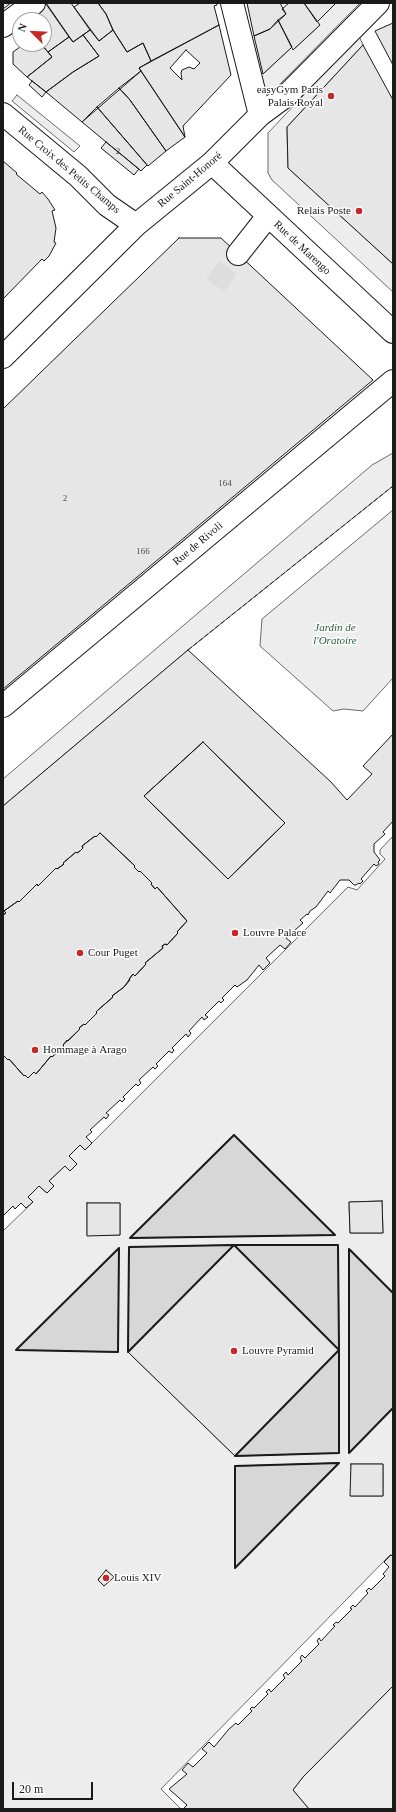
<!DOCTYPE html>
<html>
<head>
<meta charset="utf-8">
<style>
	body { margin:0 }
	#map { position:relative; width:396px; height:1812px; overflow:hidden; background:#fff; font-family:Georgia,serif }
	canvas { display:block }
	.frame { position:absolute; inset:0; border:4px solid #1a1a1a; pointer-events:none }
	.north { position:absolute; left:12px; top:12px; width:40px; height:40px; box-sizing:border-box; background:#fff; border:1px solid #a3a3a3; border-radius:50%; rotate:294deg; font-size:11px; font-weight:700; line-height:16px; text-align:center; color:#1a1a1a }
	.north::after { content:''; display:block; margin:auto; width:14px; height:18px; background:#c62828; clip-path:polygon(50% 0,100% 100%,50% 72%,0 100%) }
	.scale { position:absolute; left:12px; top:1782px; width:81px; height:18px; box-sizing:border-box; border:2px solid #1a1a1a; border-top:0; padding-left:5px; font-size:12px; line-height:14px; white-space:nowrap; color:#1a1a1a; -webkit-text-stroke:3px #fff; paint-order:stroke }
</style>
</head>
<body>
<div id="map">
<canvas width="396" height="1812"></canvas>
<div class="frame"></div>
<div class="north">N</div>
<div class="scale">20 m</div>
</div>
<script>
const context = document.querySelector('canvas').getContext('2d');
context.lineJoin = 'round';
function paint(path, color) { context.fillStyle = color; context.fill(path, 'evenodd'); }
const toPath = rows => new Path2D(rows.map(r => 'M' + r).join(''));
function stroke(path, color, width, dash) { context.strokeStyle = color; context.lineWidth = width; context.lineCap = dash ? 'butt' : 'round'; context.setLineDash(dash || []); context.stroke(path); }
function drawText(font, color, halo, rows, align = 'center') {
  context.font = font + ' Georgia,serif'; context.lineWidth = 3; context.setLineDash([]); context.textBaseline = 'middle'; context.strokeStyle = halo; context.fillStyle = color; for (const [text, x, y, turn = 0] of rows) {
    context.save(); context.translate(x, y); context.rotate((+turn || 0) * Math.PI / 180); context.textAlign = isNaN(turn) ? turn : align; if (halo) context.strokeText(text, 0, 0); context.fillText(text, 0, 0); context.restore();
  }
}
const built = toPath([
	[336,3,360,3,275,89,270,91,265,90,258,74,264,73,292,47,294,49,320,25,317,22,336,3],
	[359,36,363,45,287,127,288,168,393,264,393,292,272,180,268,173,268,133,359,36],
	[17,95,80,146,74,152,12,101,17,95],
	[393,453,393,486,188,650,3,806,3,779,372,465,393,453],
	[393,510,393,678,363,711,344,709,333,711,260,646,262,619,393,510],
	[393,836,393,1293,350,1249,350,1452,393,1408,393,1557,390,1555,161,1789,181,1809,3,1809,3,1231,33,1202,28,1197,39,1186,47,1193,54,1186,49,1181,65,1166,70,1171,77,1164,69,1156,80,1145,85,1150,348,887,357,890,385,859,380,854,380,850,393,836],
	[382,1201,383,1233,350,1233,349,1202,382,1201],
	[87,1203,120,1203,120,1235,87,1235,87,1203],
	[302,1203,334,1235,130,1237,302,1203],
	[234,1245,338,1246,339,1453,235,1456,128,1352,130,1247,234,1245],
	[338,1463,236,1567,235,1567,235,1466,338,1463],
	[351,1464,383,1464,383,1496,351,1496,351,1464],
	[106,1571,113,1577,104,1586,98,1579,106,1571],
	[393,1686,393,1809,309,1809,293,1790,303,1777,393,1686]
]);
const water = toPath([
	[234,1135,335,1235,130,1238,234,1135],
	[234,1245,128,1352,129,1247,234,1245,338,1245,339,1350,339,1453,235,1456,339,1350,234,1245],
	[119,1248,118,1352,16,1350,119,1248],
	[349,1249,393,1293,393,1408,349,1453,349,1249],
	[339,1463,235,1568,235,1466,339,1463]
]);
const building = toPath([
	[3,3,11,3,3,9,3,3],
	[46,3,71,3,90,30,73,42,46,3],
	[80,3,98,3,106,14,113,30,99,41,74,7,80,3],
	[98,3,217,3,217,5,214,6,219,25,151,61,143,43,127,52,113,30,106,14,98,3],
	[247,3,280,3,286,14,270,29,254,36,247,3],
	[289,3,304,3,320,25,293,50,278,20,286,14,282,9,289,3],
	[304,3,336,3,317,22,304,3],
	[46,4,69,37,48,52,41,44,44,44,44,20,24,20,46,4],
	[278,20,292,47,263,74,254,36,270,29,278,20],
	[393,23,393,65,375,31,393,23],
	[219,25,231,75,183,126,185,137,139,68,219,25],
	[186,50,200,63,194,69,189,67,182,70,181,73,182,80,170,68,186,50],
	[90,30,99,41,113,30,127,52,143,43,151,61,139,68,141,71,82,122,46,92,73,72,99,56,83,35,90,30],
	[83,35,99,56,73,72,46,92,27,77,52,57,48,52,69,37,73,42,83,35],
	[24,44,41,44,52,57,27,77,13,64,13,52,24,44],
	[363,45,393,100,393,264,288,168,287,127,363,45],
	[141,71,185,137,166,151,130,100,119,88,141,71],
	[32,81,46,92,42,97,29,85,32,81],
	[119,88,130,100,166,151,148,166,97,107,119,88],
	[97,107,147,165,141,171,82,122,97,107],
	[106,142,139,169,134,175,101,148,106,142],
	[3,161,17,173,16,174,40,194,42,192,48,199,55,210,52,211,56,228,54,242,56,243,49,256,44,261,42,259,4,298,3,297,3,161],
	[179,238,221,238,373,380,3,689,3,409,179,238],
	[188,650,331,782,347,800,372,774,363,766,393,734,393,821,383,832,385,834,374,844,374,852,380,860,378,862,379,864,376,866,374,864,361,879,363,881,360,884,359,883,356,885,354,885,349,880,340,880,330,893,328,891,316,907,310,911,308,915,307,914,300,920,303,923,286,938,291,942,285,949,280,945,266,958,270,963,263,970,259,965,247,980,237,987,235,985,222,998,224,1000,221,1003,219,1001,205,1015,208,1017,204,1020,202,1017,189,1031,191,1033,188,1037,186,1034,172,1048,174,1050,172,1053,169,1051,156,1064,158,1066,155,1069,153,1067,139,1080,141,1083,138,1086,136,1084,123,1097,125,1099,122,1102,120,1100,106,1113,109,1115,106,1119,104,1117,90,1130,92,1132,86,1137,92,1143,85,1150,80,1145,69,1156,77,1164,70,1171,65,1166,49,1181,54,1186,47,1193,39,1186,28,1197,33,1202,26,1208,21,1203,15,1209,13,1206,3,1216,3,1055,8,1060,9,1059,24,1076,25,1075,28,1078,34,1072,36,1074,51,1056,52,1057,64,1046,63,1045,67,1040,68,1041,80,1029,79,1028,84,1024,85,1025,97,1013,96,1012,98,1010,113,997,112,996,124,987,133,974,135,976,146,964,145,963,163,948,162,946,165,944,167,945,178,933,177,932,187,921,157,887,155,889,151,884,152,883,140,871,139,872,134,867,135,866,100,833,96,837,95,836,82,846,83,848,80,851,77,853,76,852,63,863,64,864,57,869,56,868,38,886,37,884,19,902,18,901,4,911,6,913,3,915,3,806,188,650],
	[203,742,285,823,228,879,144,796,203,742],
	[203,742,285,823,228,879,144,796,203,742],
	[100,833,135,866,134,867,139,872,140,871,152,883,151,884,155,889,157,887,187,921,177,932,178,933,167,945,165,944,162,946,163,948,145,963,146,964,135,976,133,974,129,979,130,980,124,987,112,996,113,997,98,1010,96,1012,97,1013,85,1025,84,1024,79,1028,80,1029,63,1045,64,1046,52,1057,51,1056,36,1074,34,1072,28,1078,25,1075,24,1076,9,1059,8,1060,3,1055,3,915,6,913,4,911,18,901,19,902,37,884,38,886,56,868,57,869,64,864,63,863,76,852,77,853,80,851,83,848,82,846,95,836,96,837,100,833],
	[382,1201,383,1233,350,1233,349,1202,382,1201],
	[87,1203,120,1203,120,1235,87,1236,87,1203],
	[234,1245,339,1350,235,1456,128,1352,234,1245],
	[351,1464,383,1464,383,1496,350,1496,351,1464],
	[391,1555,393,1557,393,1686,303,1777,293,1790,309,1809,183,1809,187,1805,169,1789,187,1774,182,1770,188,1763,193,1767,207,1753,202,1749,209,1742,214,1747,229,1729,236,1723,238,1725,252,1711,250,1709,252,1707,254,1708,268,1694,266,1692,269,1689,271,1692,285,1678,283,1675,286,1672,288,1675,302,1661,300,1658,302,1655,305,1658,319,1644,317,1641,319,1638,321,1641,335,1626,333,1625,336,1622,338,1623,352,1609,350,1608,353,1605,355,1607,368,1593,366,1591,369,1588,371,1590,385,1576,383,1574,389,1567,384,1562,391,1555],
	[106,1570,114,1577,104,1586,98,1580,106,1570]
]);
const minorTunnel = toPath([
	[215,285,238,254]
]);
const minor = toPath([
	[232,3,260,115],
	[3,26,34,3],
	[3,114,78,176,107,205,136,225],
	[212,163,393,332],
	[238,254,268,216],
	[3,357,136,225,212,163,260,115,287,95,378,3],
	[3,706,393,381]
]);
const fence = toPath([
	[188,650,393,486]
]);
const wall = toPath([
	[234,1135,335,1235,130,1238,234,1135],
	[234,1245,128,1352,129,1247,234,1245],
	[234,1245,338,1245,339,1350,234,1245],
	[119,1248,118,1352,16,1350,119,1248],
	[349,1249,349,1453,393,1408],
	[349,1249,393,1293],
	[339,1350,339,1453,235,1456,339,1350],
	[339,1463,235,1568,235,1466,339,1463]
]);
const markers = [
	[331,96,4,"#c62828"],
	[359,211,4,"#c62828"],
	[235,933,4,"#c62828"],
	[80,953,4,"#c62828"],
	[35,1050,4,"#c62828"],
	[234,1351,4,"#c62828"],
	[106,1578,4,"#c62828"]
];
const numberNames = [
	["2",118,152],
	["164",225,484],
	["2",65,499],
	["166",143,552]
];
const poiNames = [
	["easyGym Paris",323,90,"right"],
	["Palais Royal",323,103,"right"],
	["Relais Poste",351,211,"right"],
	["Louvre Palace",243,933],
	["Cour Puget",88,953],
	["Hommage à Arago",43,1050],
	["Louvre Pyramid",242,1351],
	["Louis XIV",114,1578]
];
const streetNames = [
	["Rue Croix des Petits Champs",69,170,40],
	["Rue Saint-Honoré",190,180,-40],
	["Rue de Marengo",302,248,43],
	["Rue de Rivoli",198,544,-40]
];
const parkNames = [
	["Jardin de",335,628],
	["l'Oratoire",335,641]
];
paint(built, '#ededed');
stroke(built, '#6a6a6a', 1);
paint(water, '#d7d7d7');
stroke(water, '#6a6a6a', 1);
paint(building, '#e6e6e6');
stroke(building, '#1a1a1a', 1);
stroke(minorTunnel, '#ddd', 22, [22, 11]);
stroke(minor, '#1a1a1a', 24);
stroke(minor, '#fff', 22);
stroke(fence, '#1a1a1a', 1, [5, 2]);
stroke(wall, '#1a1a1a', 2);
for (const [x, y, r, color] of markers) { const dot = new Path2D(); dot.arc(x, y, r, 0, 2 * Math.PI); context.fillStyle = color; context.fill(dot); stroke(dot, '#fff', 1.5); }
drawText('9px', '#4d4d4d', null, numberNames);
drawText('11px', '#1a1a1a', '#fff', poiNames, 'left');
drawText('11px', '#1a1a1a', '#fff', streetNames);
drawText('italic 11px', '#2b5a34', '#fff', parkNames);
</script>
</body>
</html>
